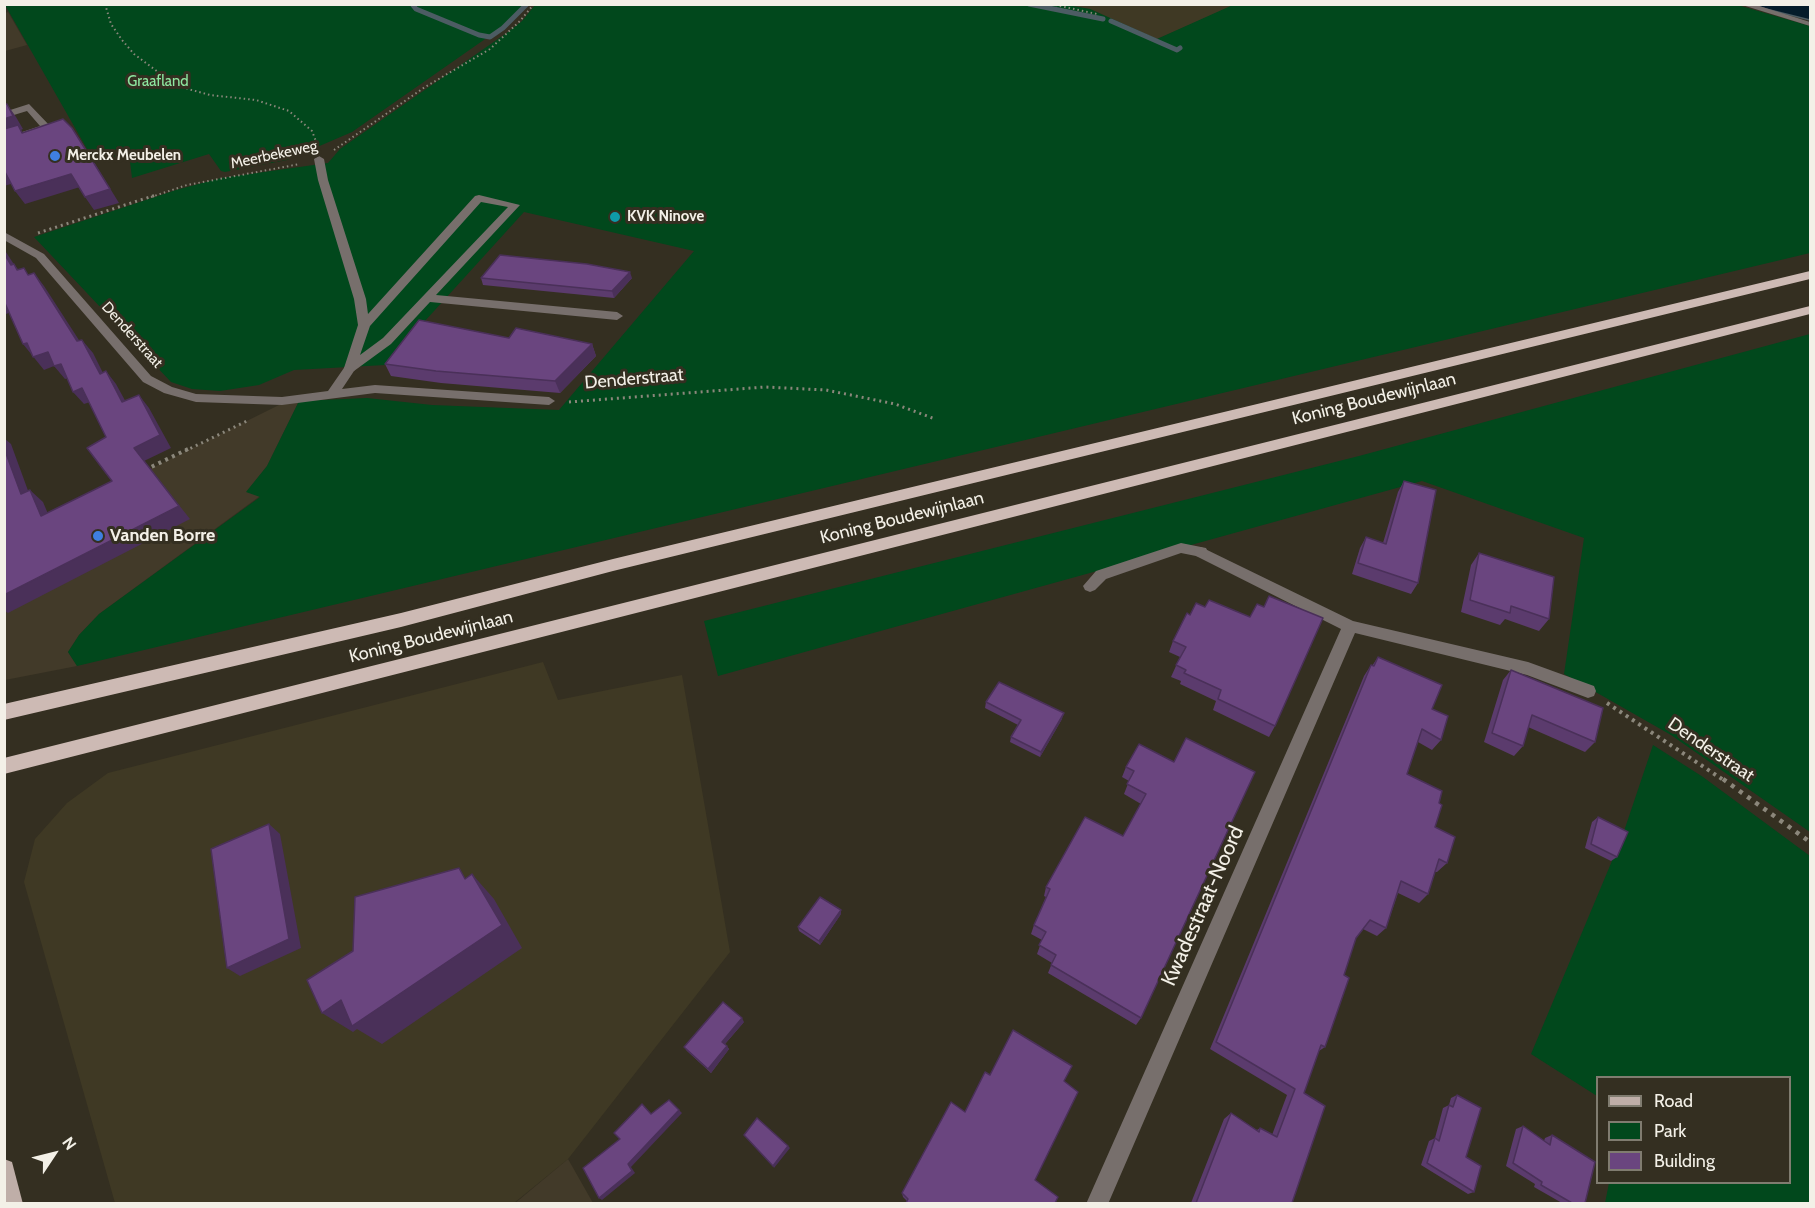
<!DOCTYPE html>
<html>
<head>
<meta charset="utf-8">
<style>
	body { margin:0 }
	#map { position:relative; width:1815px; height:1208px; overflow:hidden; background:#342f21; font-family:Cabin,sans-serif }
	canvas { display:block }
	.frame { position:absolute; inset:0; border:6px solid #f3f0e7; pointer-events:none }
	.legend { position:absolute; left:1596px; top:1076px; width:195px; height:108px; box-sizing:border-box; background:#342f21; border:2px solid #807c70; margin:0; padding:8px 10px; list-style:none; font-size:18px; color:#f3f0e7 }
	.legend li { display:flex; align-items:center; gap:12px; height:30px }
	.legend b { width:30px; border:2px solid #807c70 }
	.north { position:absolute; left:24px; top:1124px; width:60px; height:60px; -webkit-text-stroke:4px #342f21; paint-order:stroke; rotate:55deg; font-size:16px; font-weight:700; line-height:24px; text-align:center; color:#f3f0e7 }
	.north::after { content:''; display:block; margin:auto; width:21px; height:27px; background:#f3f0e7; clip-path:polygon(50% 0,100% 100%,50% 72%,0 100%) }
</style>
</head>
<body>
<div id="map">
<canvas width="1815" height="1208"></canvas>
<div class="frame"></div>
<ul class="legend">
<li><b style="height:8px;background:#bfaea8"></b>Road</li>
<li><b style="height:16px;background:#01481c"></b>Park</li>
<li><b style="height:16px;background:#6a457f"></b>Building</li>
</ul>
<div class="north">N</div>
</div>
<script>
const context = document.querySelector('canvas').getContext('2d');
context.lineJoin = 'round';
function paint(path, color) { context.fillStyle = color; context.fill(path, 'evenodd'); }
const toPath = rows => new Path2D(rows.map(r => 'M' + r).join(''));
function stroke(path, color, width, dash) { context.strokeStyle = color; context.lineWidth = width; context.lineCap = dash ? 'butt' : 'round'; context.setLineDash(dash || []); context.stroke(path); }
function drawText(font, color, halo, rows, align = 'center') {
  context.font = font + ' Cabin,sans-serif'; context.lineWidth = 6; context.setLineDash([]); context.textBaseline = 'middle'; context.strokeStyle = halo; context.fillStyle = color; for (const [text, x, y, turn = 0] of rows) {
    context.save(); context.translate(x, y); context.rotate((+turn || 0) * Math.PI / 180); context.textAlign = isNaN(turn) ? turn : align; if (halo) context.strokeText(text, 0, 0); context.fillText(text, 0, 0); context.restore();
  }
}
const commercial = toPath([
	[8,12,27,45,5,51,5,13],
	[299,401,267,466,247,491,260,496,99,614,79,635,68,652,77,666,5,680,5,541,281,404],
	[568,1159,593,1203,514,1204]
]);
const built = toPath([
	[1067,5,1235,5,1157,39,1090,9],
	[543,662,558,700,682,675,730,952,568,1159,514,1203,115,1203,24,882,35,839,67,803,108,773]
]);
const green = toPath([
	[702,4,1067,5,1090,9,1157,39,1235,4,1734,4,1810,26,1810,253,77,666,68,652,79,635,99,614,260,497,246,492,267,466,299,401,367,398,432,405,559,410,694,251,524,212,385,365,294,370,259,385,220,391,192,389,171,382,34,237,176,190,221,178,328,163,340,149,508,32,522,21,535,5],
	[5,5,4,5,524,5,510,20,488,37,352,132,287,160,225,172,221,171,209,154,132,178,129,153,95,163],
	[1810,334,1810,832,1671,735,1564,674,1584,538,1422,481,718,676,704,621,1359,456],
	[1653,745,1703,777,1810,856,1810,1203,1605,1203,1609,1183,1790,1182,1790,1078,1598,1078,1597,1096,1531,1054,1622,837]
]);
const water = toPath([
	[1753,5,1810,5,1810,20,1766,9,1753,5]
]);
const stream = toPath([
	[412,4,416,9,479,35,490,37,503,28,527,4],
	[1029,4,1103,19],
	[1111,21,1177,50,1180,48]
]);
const pathFar3 = toPath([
	[105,4,111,24,122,40,134,54,166,78,188,89,210,95,256,100,289,111,312,131,317,144],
	[1051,4,1097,14],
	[334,150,425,87,490,49,520,21,534,4],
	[151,197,187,185,300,164]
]);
const pathFar2 = toPath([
	[38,233,156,195],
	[569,402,765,387,826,390,895,404,935,419],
	[185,451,249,420]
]);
const pathFar1 = toPath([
	[145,470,188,449],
	[1607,703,1725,781]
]);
const path = toPath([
	[1723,779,1810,842]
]);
const service = toPath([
	[1739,4,1753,4,1810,22,1810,26,1739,4],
	[29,104,51,127,4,144,4,138,40,126,27,111,4,118,4,112,29,104],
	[319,156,324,159,328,180,366,299,368,314,475,196,479,195,520,205,436,295,617,312,623,316,617,320,430,302,391,344,354,371,346,371,344,368,358,325,354,299,318,180,314,159,319,156],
	[481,202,508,207,383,338,360,355,370,326,481,202],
	[1181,543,1206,548,1208,552,1201,557,1181,553,1106,579,1095,590,1090,592,1085,590,1083,586,1096,571,1181,543]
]);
const minor = toPath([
	[4,232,44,254,151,376,172,387,196,394,282,397,328,391,346,365,350,364,356,368,342,389,375,385,549,397,555,401,549,405,375,393,282,405,196,402,164,393,143,382,36,258,4,240,4,232],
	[1201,547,1353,621,1528,662,1594,686,1596,691,1594,696,1588,698,1527,675,1355,633,1108,1204,1086,1204,1341,629,1196,556,1194,552,1196,548,1201,547]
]);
const primary = toPath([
	[4,1159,12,1162,23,1204,4,1204,4,1159]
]);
const trunk = toPath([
	[1810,271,1810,279,613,571,401,627,4,720,4,704,401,613,613,559,1810,271],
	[1810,306,1810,314,4,774,4,758,1810,306]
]);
const wall = toPath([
	[481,278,632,278,614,298,483,285],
	[592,344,596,356,560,393,441,383,391,376,385,364],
	[1404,481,1418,583,1411,594,1352,574,1360,548,1366,537,1383,543,1398,492],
	[1479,553,1549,619,1539,631,1505,619,1500,625,1461,612,1471,565],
	[1187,613,1275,726,1269,737,1213,710,1216,701,1180,684,1181,681,1171,677,1180,657,1169,652,1173,641],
	[1378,657,1432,709,1441,740,1432,750,1418,742,1407,774,1439,803,1435,827,1447,863,1437,872,1435,872,1428,894,1419,903,1398,893,1386,928,1377,936,1363,929,1356,938,1344,975,1325,1047,1319,1051,1304,1093,1292,1203,1191,1203,1224,1119,1231,1113,1257,1130,1260,1128,1272,1135,1287,1095,1210,1049,1364,676,1371,665,1372,666],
	[1511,670,1595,742,1585,752,1528,727,1523,746,1514,756,1484,742,1503,680],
	[986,702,1062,719,1040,757,1010,742,1011,737,1018,725,985,708],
	[1174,762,1141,1018,1136,1025,1048,973,1052,963,1037,954,1042,940,1031,934,1034,925,1046,897,1044,896,1046,887,1123,836,1141,804,1124,794,1129,781,1122,777,1126,767],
	[1598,817,1617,857,1611,861,1585,848,1592,822],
	[841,914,820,945,799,931,798,927],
	[744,1022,725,1044,729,1049,711,1073,687,1051,684,1047],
	[990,1075,1064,1081,1035,1180,907,1201,903,1197,902,1193,965,1112],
	[1457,1095,1466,1157,1474,1192,1468,1194,1421,1165,1429,1141,1435,1138,1443,1108,1449,1105,1451,1098],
	[1523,1126,1544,1141,1545,1138,1552,1135,1585,1203,1562,1203,1534,1187,1535,1184,1506,1166,1516,1129]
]);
const shadedWall = toPath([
	[7,104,16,117,23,129,21,130,27,138,4,136,4,119],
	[72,128,81,141,119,203,94,210,85,197],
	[4,170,14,183,4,186],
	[71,174,80,187,25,204,15,191],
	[4,249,15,266,14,264,24,277,11,265,4,253],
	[630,272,632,278,614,298,612,291],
	[34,273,44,286,88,354,77,341],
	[4,299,14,311,6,314,4,313],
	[82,340,93,353,110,387,100,374],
	[27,343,48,352,61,364,72,377,65,379,54,366,44,370,23,344],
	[592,344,596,356,560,393,555,381],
	[106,371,116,384,133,415,122,402],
	[82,388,93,401,84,404,73,392],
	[139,395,149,408,171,448,144,461,190,519,8,613,4,610,4,595,179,506,134,448],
	[4,438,11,444,34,507,21,494,4,448],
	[30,490,43,502,54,528,41,516],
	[1064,713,1062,719,1040,757,1041,752],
	[269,824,280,834,301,948,240,976,227,968],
	[472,874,494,899,522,948,382,1044,357,1029,353,1032,322,1013,341,1000],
	[841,910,841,914,820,945,819,941],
	[742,1018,744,1022,724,1045,722,1042],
	[727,1046,729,1049,711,1073,708,1069],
	[679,1110,682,1113,631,1167,635,1173,602,1200,599,1198,628,1164],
	[788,1146,790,1148,774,1168,773,1166]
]);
const building = toPath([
	[4,104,7,104,13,116,4,119,4,104],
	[63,119,72,128,110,189,85,197,71,174,15,191,4,170,4,129,18,125,22,133,63,119],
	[4,253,11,265,14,264,17,270,24,268,28,275,34,273,77,341,82,340,100,374,106,371,122,402,139,395,160,435,134,448,179,506,4,595,4,448,21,494,30,490,41,516,112,481,87,448,106,437,82,388,73,392,61,364,54,366,48,352,33,357,27,343,23,344,4,301,4,253],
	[500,255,587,264,630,272,612,291,481,278,500,255],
	[419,320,509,338,516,328,592,344,555,381,436,371,385,364,419,320],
	[1404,481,1436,490,1418,583,1358,563,1366,537,1386,544,1404,481],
	[1479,553,1554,577,1549,619,1511,606,1510,613,1470,600,1479,553],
	[1269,596,1323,618,1275,726,1218,699,1221,690,1184,673,1186,670,1176,665,1186,647,1173,641,1187,613,1190,615,1196,603,1205,607,1209,600,1250,617,1257,604,1264,607,1269,596],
	[1378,657,1442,685,1432,709,1448,716,1441,740,1422,729,1407,774,1442,791,1439,803,1442,805,1435,827,1455,837,1447,863,1439,859,1428,894,1401,881,1386,928,1370,920,1356,938,1344,975,1349,978,1325,1047,1321,1045,1304,1093,1325,1106,1292,1203,1196,1203,1231,1113,1259,1132,1260,1128,1277,1137,1295,1089,1216,1042,1371,665,1374,666,1378,657],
	[1511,670,1603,708,1595,742,1532,715,1523,746,1492,733,1511,670],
	[999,682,1064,713,1041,752,1011,737,1021,720,986,702,999,682],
	[1186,738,1255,772,1141,1018,1051,965,1056,955,1039,945,1046,932,1034,925,1050,889,1046,887,1085,817,1123,836,1146,794,1127,784,1134,771,1126,767,1139,744,1174,762,1186,738],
	[1598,817,1628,832,1617,857,1591,844,1598,817],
	[269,824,289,939,227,968,211,849,269,824],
	[459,868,465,879,472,874,502,925,352,1026,341,1000,322,1013,307,980,353,951,355,897,459,868],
	[820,897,841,910,819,941,798,927,820,897],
	[723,1002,742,1018,722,1042,727,1046,708,1069,684,1047,723,1002],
	[1013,1030,1072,1066,1064,1081,1078,1092,1035,1180,1058,1197,1055,1203,906,1203,908,1199,902,1193,951,1102,965,1112,985,1072,990,1075,1013,1030],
	[1457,1095,1481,1108,1466,1157,1481,1166,1474,1192,1427,1163,1435,1138,1439,1141,1449,1105,1453,1107,1457,1095],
	[669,1100,679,1110,628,1164,632,1171,599,1198,583,1168,620,1139,614,1133,642,1104,651,1114,669,1100],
	[757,1118,788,1146,773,1166,744,1135,757,1118],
	[1523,1126,1550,1145,1552,1135,1595,1162,1585,1203,1572,1203,1541,1185,1542,1182,1513,1163,1523,1126]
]);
const markers = [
	[55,156,6,"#3f7fe0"],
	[615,217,6,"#0f9aa8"],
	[98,536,6,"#3f7fe0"]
];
const farParknames = [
	["Graafland",158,82]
];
const farStreetnames = [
	["Meerbekeweg",274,155,-12],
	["Denderstraat",132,335,48]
];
const farPoinames = [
	["Merckx Meubelen",67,156],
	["KVK Ninove",627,217]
];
const streetNames = [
	["Denderstraat",634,379,-5],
	["Koning Boudewijnlaan",1374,399,-14],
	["Koning Boudewijnlaan",902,518,-14],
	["Koning Boudewijnlaan",431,637,-14],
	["Denderstraat",1711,750,34]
];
const poiNames = [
	["Vanden Borre",110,536]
];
const nearStreetnames = [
	["Kwadestraat-Noord",1203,906,-66]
];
paint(commercial, '#423a29');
paint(built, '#3f3924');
paint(green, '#01481c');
paint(water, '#051c2a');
stroke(water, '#4c5c63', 1.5);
stroke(stream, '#4c5c63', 5);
stroke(pathFar3, '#8b877b', 2, [1.5, 3]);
stroke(pathFar2, '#8b877b', 3, [2, 4]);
stroke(pathFar1, '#8b877b', 4, [3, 4.5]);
stroke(path, '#8b877b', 4.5, [4, 6]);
paint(service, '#776f6c');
paint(minor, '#776f6c');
paint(primary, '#bfaea8');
paint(trunk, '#cdbab4');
paint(wall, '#5b3b6d');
paint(shadedWall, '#4a3059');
paint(building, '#6a457f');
stroke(building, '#4a3059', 1.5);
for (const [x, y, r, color] of markers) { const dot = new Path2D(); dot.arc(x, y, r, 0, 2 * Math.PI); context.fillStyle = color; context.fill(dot); stroke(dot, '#342f21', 2); }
drawText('15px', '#8ee7a0', '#342f21', farParknames);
drawText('15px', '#f3f0e7', '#342f21', farStreetnames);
drawText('bold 15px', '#f3f0e7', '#342f21', farPoinames, 'left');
drawText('18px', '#f3f0e7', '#342f21', streetNames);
drawText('bold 18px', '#f3f0e7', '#342f21', poiNames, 'left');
drawText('21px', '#f3f0e7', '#342f21', nearStreetnames);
</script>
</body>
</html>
